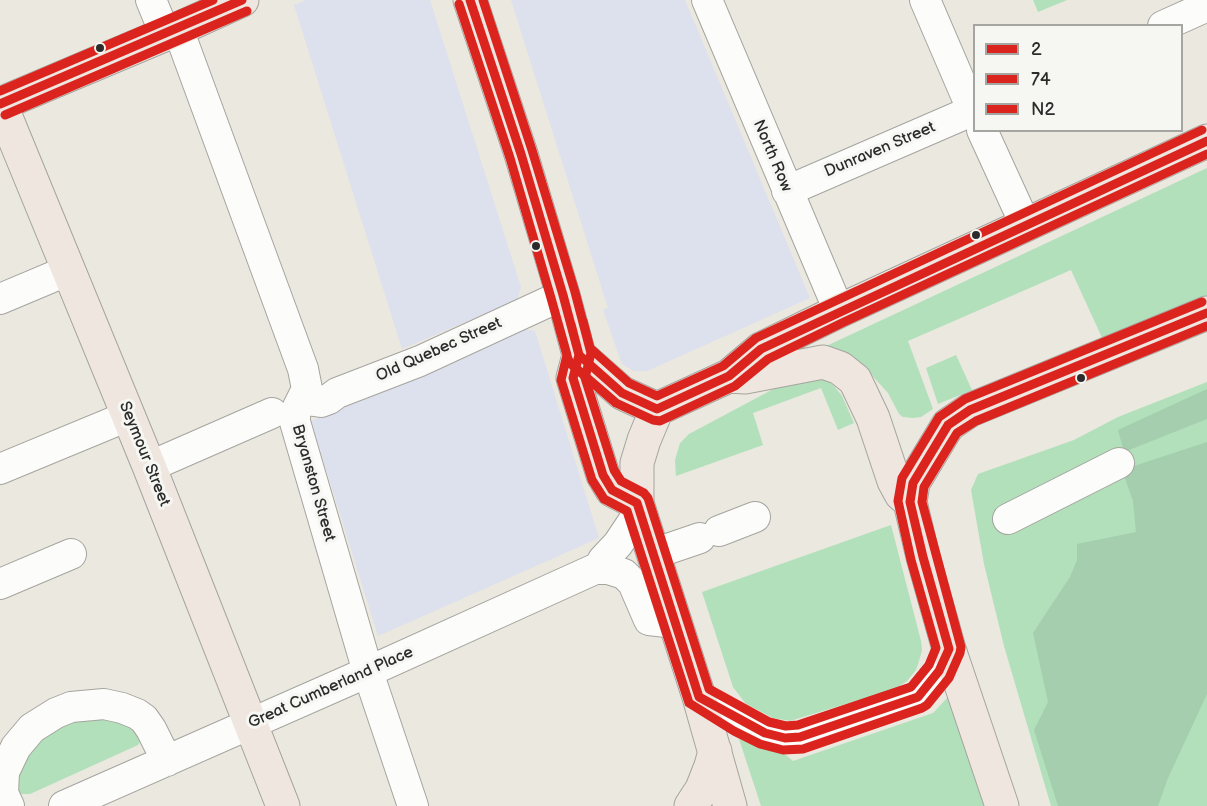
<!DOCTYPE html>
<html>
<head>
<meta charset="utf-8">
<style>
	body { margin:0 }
	#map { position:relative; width:1207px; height:806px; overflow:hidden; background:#eae8df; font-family:"Balsamiq Sans",sans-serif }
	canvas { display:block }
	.legend { position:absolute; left:973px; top:24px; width:210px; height:108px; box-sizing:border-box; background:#f6f6f2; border:2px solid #a5a5a2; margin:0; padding:8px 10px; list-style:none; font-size:18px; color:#2b2b2b }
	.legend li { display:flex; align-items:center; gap:12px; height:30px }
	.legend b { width:30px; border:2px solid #a5a5a2 }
</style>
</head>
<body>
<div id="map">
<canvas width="1207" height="806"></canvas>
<ul class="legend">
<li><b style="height:8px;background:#dc241f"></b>2</li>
<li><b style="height:8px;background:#dc241f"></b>74</li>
<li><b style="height:8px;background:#dc241f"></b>N2</li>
</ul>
</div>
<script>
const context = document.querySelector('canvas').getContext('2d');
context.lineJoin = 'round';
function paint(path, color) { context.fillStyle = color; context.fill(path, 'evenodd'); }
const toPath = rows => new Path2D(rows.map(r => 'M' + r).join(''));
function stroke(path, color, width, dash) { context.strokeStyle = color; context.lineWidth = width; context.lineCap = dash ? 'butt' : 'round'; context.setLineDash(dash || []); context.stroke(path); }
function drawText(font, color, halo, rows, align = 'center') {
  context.font = font + ' "Balsamiq Sans",sans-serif'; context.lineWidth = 6; context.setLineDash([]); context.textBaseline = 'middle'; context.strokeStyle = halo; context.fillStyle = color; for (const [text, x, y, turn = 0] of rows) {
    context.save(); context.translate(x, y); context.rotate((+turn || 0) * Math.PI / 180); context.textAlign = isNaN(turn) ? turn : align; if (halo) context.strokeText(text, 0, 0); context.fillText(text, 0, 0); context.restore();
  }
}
const built = toPath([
	[306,0,430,0,521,287,517,300,402,349,294,5],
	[511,0,685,0,810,298,647,371,634,371,622,364,603,310,608,308],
	[521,328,535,331,599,538,378,636,311,421]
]);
const green = toPath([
	[1033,0,1067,0,1038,12],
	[1207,168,1207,299,1104,342,1071,270,908,341,933,409,921,417,913,418,903,417,899,414,888,393,868,371,805,356],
	[956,355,972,390,938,404,926,368],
	[808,377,825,379,834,386,842,396,854,423,838,430,821,388,753,413,763,445,676,476,675,460,680,443,689,434,781,385],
	[1207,382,1207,806,1051,806,1004,646,984,564,971,490,978,474,1074,440,1118,417],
	[891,525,921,641,922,650,919,661,916,670,907,681,895,689,790,721,773,718,746,704,733,687,702,592],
	[948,697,984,806,761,806,739,739,786,755,793,761,933,713],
	[88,717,120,720,144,736,138,745,30,794,18,794,16,773,24,756,51,731]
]);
const forest = toPath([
	[1207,389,1207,419,1124,452,1118,430],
	[1207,442,1207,694,1168,778,1158,806,1058,806,1034,730,1048,702,1033,633,1070,577,1077,560,1077,544,1136,532,1133,501,1122,470]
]);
const minor = toPath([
	[151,0,165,34],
	[707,0,839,311],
	[925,0,974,114],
	[1163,26,1203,8],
	[178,29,303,369,307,389,295,413,295,422,368,672,413,806],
	[982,130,1025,224],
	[787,191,974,110],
	[0,299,69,270],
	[314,401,321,402,329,399,337,393,420,361,563,295],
	[160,462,272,413],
	[0,469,128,416],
	[1008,519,1119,463],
	[719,531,755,517],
	[653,554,700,538],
	[598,569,603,560,618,544,640,511],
	[0,584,71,554],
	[699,697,740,721,765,733,785,738,800,737,918,697,939,671,949,649],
	[9,806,3,793,4,772,16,747,32,728,56,713,71,707,104,704,122,708,137,714,144,719,151,729,167,761],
	[64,806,352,679,595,569,608,569,624,574,633,583,649,620,675,623]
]);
const major = toPath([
	[470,0,521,154,563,295,579,355,573,378,603,475,612,490,637,503],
	[0,103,149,466,283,806],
	[0,104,178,29,242,0],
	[579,355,622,393,657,409]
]);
const highway = toPath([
	[729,376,745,377,823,362,840,368,855,380,873,418,894,481,901,494,910,502],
	[691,806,702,789,711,766,715,751],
	[730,806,699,697,637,503,637,463,644,440,657,409,729,376,761,349,839,311,1207,141],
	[1002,806,949,649,923,557,910,502,913,483,948,425,970,410,1207,313]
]);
const bus1 = toPath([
	[470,0,521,154,563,295,579,355,573,378,603,475,612,490,637,503,699,697,765,733,785,738,800,737,918,697,939,671,949,649,923,557,910,502,913,483,948,425,970,410,1207,313],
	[0,104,242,0],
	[571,324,579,355,622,393,657,409,729,376,761,349,1207,141]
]);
const bus2 = toPath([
	[459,4,510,158,551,298,567,355,561,380,592,480,604,499,627,511,689,703,734,731,760,744,783,750,803,749,922,708,927,705,949,678,960,653,961,647,922,502,924,487,957,433,976,421,1207,326],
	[5,115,247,11],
	[559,327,568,359,571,364,616,403,653,420,660,421,735,386,768,359,844,322,1207,154]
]);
const bus3 = toPath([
	[483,0,532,150,575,292,591,353,585,378,614,470,621,481,644,493,648,498,709,689,769,722,786,726,798,725,911,687,929,665,936,648,911,560,898,501,902,478,939,417,965,399,1202,302],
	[0,91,213,0],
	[583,321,590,348,629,383,657,396,723,366,756,338,1202,130]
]);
const markers = [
	[100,48,5,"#2b2b2b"],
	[976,235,5,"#2b2b2b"],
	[536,246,5,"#2b2b2b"],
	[1081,378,5,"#2b2b2b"]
];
const streetNames = [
	["Dunraven Street",880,150,-23],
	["North Row",772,156,67],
	["Old Quebec Street",439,350,-24],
	["Seymour Street",144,454,68],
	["Bryanston Street",313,483,74],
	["Great Cumberland Place",331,688,-24]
];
paint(built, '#dde0ed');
paint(green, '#b1e0bb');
paint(forest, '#a4cead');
stroke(minor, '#a5a49f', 32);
stroke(major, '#a5a49f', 35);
stroke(highway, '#a5a49f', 35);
stroke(minor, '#fcfcfa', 30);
stroke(major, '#eee6df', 33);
stroke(highway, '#eee6df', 33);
stroke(bus1, '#dc241f', 9);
stroke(bus2, '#dc241f', 9);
stroke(bus3, '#dc241f', 9);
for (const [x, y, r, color] of markers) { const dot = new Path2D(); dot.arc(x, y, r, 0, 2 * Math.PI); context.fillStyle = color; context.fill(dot); stroke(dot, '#f6f6f2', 2); }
drawText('16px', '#2b2b2b', '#f6f6f2', streetNames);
</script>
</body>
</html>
